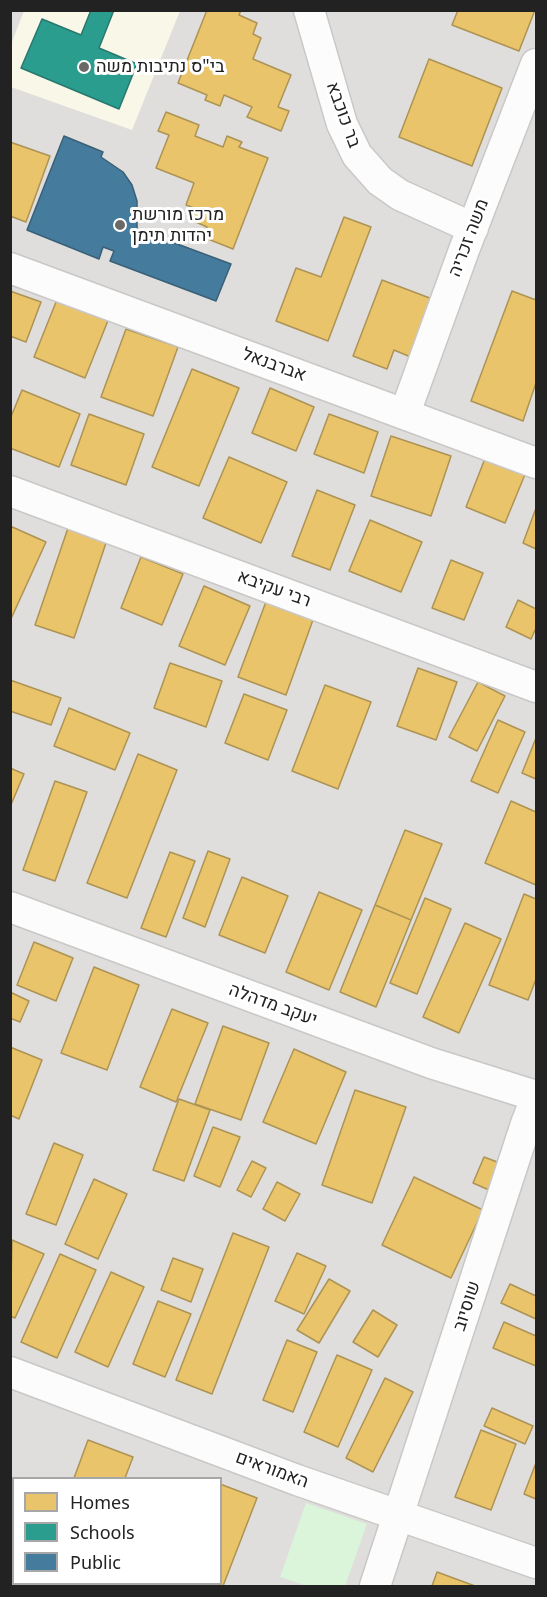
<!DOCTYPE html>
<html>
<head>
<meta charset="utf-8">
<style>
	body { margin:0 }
	#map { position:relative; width:547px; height:1597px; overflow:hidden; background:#f0eeeb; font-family:"Noto Sans",sans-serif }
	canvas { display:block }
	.frame { position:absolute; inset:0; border:12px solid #222; pointer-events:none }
	.legend { position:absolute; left:12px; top:1477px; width:210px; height:108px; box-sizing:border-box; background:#fff; border:2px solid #a7a7a7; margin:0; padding:8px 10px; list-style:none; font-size:18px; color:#222 }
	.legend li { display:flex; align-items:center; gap:12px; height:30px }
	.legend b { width:30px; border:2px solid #a7a7a7 }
</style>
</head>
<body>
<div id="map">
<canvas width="547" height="1597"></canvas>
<div class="frame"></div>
<ul class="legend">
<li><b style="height:16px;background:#e9c46a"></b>Homes</li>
<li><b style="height:16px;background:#2a9d8f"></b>Schools</li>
<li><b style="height:16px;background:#457b9d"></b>Public</li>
</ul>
</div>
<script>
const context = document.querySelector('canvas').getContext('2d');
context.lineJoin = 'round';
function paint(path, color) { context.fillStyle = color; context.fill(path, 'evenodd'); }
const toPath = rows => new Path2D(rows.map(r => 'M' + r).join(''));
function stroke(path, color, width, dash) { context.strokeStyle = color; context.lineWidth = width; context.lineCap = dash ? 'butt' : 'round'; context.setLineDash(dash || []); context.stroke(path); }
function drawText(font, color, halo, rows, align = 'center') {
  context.font = font + ' "Noto Sans",Heebo,sans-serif'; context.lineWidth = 6; context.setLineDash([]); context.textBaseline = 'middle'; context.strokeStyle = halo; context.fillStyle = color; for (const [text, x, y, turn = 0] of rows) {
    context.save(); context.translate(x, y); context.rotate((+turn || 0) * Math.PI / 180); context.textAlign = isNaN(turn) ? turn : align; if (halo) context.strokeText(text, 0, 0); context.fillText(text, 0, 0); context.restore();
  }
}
const residential = toPath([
	[11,11,536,11,536,1586,11,1586],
	[14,1478,220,1478,220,1584,14,1584]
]);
const education = toPath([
	[24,11,180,11,132,130,11,87,10,47]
]);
const park = toPath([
	[306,1503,367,1524,345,1586,307,1586,280,1577]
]);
const homes = toPath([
	[207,10,241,10,239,15,257,23,253,34,261,38,253,59,291,75,278,107,289,111,281,131,247,117,252,107,224,95,220,106,205,100,207,95,178,83,207,10],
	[458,10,535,10,519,51,452,25,458,10],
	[429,59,502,88,472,166,399,137,429,59],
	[166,112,199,125,195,136,223,147,227,136,242,142,239,147,268,158,233,249,203,237,207,227,189,219,194,208,186,205,194,183,156,168,169,135,158,131,166,112],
	[10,142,50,156,26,222,10,216,10,142],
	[344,217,371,227,328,341,276,321,296,268,321,277,344,217],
	[382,280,435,300,413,358,394,350,387,369,353,356,382,280],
	[62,287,113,308,85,378,34,357,62,287],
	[10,291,41,302,26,342,10,336,10,291],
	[512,291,536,300,536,383,523,421,471,401,512,291],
	[126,329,178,347,153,416,101,397,126,329],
	[192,369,239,388,199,486,152,467,192,369],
	[270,388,314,407,296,451,252,433,270,388],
	[22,390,80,414,59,467,10,448,10,419,22,390],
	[89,414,144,434,126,485,71,465,89,414],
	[329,414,378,432,364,473,314,454,329,414],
	[391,436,451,456,431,516,371,496,391,436],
	[486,456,526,472,505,523,466,507,486,456],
	[229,457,287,482,261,543,203,518,229,457],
	[317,490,355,505,330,570,292,556,317,490],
	[536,508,536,549,523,543,536,508],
	[370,520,422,542,401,592,349,571,370,520],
	[69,525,108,537,74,638,35,625,69,525],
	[10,526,46,542,10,621,10,526],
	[141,557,183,574,162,625,121,608,141,557],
	[451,560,483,573,464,620,432,608,451,560],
	[204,586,250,606,225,665,179,646,204,586],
	[267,599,314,617,286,695,238,677,267,599],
	[518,600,536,609,536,628,531,639,506,627,518,600],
	[170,663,222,681,206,727,154,708,170,663],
	[418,668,457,682,436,740,397,726,418,668],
	[10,680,61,698,51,725,10,711,10,680],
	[478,682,505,696,477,751,449,737,478,682],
	[325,685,371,702,338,789,292,771,325,685],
	[244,694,287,710,268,760,225,743,244,694],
	[69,708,130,733,115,770,54,746,69,708],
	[498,720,525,732,498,793,471,781,498,720],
	[536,738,536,779,522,773,536,738],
	[138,754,177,770,127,898,87,883,138,754],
	[10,768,24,774,10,807,10,768],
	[55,781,87,792,55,881,23,870,55,781],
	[511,801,536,812,536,885,485,863,511,801],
	[405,830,442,844,411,920,375,905,405,830],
	[208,851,230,859,205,927,183,918,208,851],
	[170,852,195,861,166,937,141,928,170,852],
	[242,877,288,896,265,953,219,935,242,877],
	[319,892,362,910,329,990,286,972,319,892],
	[524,894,536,899,536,979,528,1000,489,985,524,894],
	[425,898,451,909,417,994,390,983,425,898],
	[375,905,411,920,376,1007,340,992,375,905],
	[465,923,501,939,459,1033,423,1017,465,923],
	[34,942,73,958,56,1001,17,985,34,942],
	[94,967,139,985,107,1070,61,1053,94,967],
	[10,992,29,1001,20,1022,10,1018,10,992],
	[172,1009,208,1023,176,1102,140,1087,172,1009],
	[223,1026,269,1043,241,1120,195,1104,223,1026],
	[10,1047,42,1060,19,1119,10,1115,10,1047],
	[294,1049,346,1072,316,1144,263,1122,294,1049],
	[355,1090,406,1107,372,1203,322,1185,355,1090],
	[179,1099,210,1110,184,1181,153,1170,179,1099],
	[213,1127,240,1137,220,1187,194,1176,213,1127],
	[54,1143,83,1155,56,1225,26,1214,54,1143],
	[484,1157,500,1163,489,1190,473,1183,484,1157],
	[252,1161,266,1168,251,1197,237,1190,252,1161],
	[414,1177,483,1210,451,1278,382,1245,414,1177],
	[94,1179,127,1194,98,1259,65,1244,94,1179],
	[277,1182,300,1194,285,1221,263,1209,277,1182],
	[233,1233,269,1247,212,1394,176,1380,233,1233],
	[12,1240,44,1254,15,1318,10,1316,12,1240],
	[297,1253,326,1266,304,1314,275,1301,297,1253],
	[60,1254,96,1270,57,1358,21,1342,60,1254],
	[173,1258,203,1269,191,1302,161,1290,173,1258],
	[111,1272,144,1287,108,1367,75,1352,111,1272],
	[329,1279,350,1291,319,1343,297,1330,329,1279],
	[510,1284,536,1296,536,1319,501,1303,510,1284],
	[158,1301,191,1314,165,1377,133,1364,158,1301],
	[373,1310,397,1325,378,1357,353,1342,373,1310],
	[504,1322,536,1336,536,1366,493,1348,504,1322],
	[287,1340,317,1352,293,1412,263,1400,287,1340],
	[337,1355,372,1370,338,1447,304,1432,337,1355],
	[385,1378,413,1392,373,1472,346,1458,385,1378],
	[492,1408,533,1426,525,1444,484,1426,492,1408],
	[481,1430,516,1444,491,1510,455,1497,481,1430],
	[88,1440,133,1457,125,1478,74,1478,88,1440],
	[536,1463,536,1499,524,1494,536,1463],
	[220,1484,257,1498,223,1586,83,1586,75,1584,220,1584,220,1484],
	[10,1519,14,1520,14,1560,10,1559,10,1519],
	[437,1572,475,1586,432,1586,437,1572]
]);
const schools = toPath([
	[91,10,114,10,99,48,137,64,119,109,21,68,42,19,81,35,91,10]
]);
const public = toPath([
	[64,136,103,152,101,157,123,172,132,185,137,201,137,229,231,264,216,301,110,261,114,251,103,247,99,259,27,230,64,136]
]);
const minor = toPath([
	[309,10,342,124,357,155,380,181,400,195,473,228],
	[10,268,536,463],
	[405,413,464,250,536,64],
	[10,491,536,687],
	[10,907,431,1063,536,1096],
	[10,1372,297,1480,536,1563],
	[375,1586,526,1124,536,1098]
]);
const markers = [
	[84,67,6,"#6a6968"],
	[120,225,6,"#6a6968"]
];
const poiNames = [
	["בי\"ס נתיבות משה",96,67],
	["מרכז מורשת",132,215],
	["יהדות תימן",132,236]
];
const streetNames = [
	["בר כוכבא",343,115,70],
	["משה זכריה",469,238,-69],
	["אברבנאל",274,365,20],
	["רבי עקיבא",274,589,20],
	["יעקב מדהלה",273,1005,20],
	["שוסיוב",467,1306,-72],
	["האמוראים",272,1470,20]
];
paint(residential, '#dfdedc');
paint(education, '#f8f7e8');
paint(park, '#daf5da');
paint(homes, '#e9c46a');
stroke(homes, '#ad9354', 1.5);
paint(schools, '#2a9d8f');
stroke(schools, '#28786e', 1.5);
paint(public, '#457b9d');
stroke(public, '#3a6078', 1.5);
stroke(minor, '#c9c8c7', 33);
stroke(minor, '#fdfcfc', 30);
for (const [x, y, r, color] of markers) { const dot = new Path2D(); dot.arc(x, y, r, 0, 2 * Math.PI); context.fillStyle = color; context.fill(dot); stroke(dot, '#fff', 2); }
drawText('18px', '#222', '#fff', poiNames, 'left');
drawText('18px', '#222', '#fff', streetNames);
</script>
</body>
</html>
